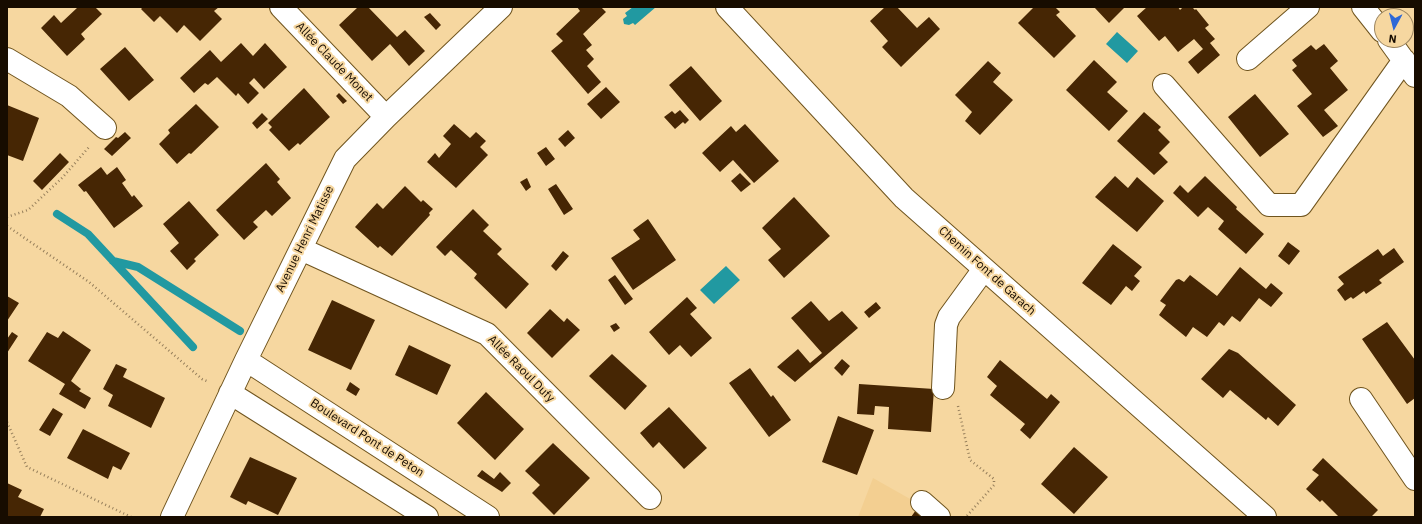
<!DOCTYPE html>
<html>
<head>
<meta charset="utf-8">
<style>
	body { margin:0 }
	#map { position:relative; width:1422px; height:524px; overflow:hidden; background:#f6d7a0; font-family:"IBM Plex Sans",sans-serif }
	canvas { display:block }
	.frame { position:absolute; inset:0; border:8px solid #170c00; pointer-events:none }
	.north { position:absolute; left:1374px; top:8px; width:40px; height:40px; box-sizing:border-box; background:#f6d7a0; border:1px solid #9d8660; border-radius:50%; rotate:187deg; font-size:11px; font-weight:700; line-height:16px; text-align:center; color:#170c00 }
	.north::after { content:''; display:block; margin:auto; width:14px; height:18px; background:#2e68d6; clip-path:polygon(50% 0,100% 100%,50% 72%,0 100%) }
</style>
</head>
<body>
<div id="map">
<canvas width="1422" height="524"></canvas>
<div class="frame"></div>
<div class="north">N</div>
</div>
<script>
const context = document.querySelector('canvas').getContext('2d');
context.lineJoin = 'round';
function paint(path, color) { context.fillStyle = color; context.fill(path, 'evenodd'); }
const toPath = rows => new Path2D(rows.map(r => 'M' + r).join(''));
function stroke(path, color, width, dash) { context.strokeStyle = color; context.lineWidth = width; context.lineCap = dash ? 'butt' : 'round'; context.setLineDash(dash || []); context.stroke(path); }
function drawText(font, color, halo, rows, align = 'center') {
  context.font = font + ' "IBM Plex Sans",sans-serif'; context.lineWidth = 4; context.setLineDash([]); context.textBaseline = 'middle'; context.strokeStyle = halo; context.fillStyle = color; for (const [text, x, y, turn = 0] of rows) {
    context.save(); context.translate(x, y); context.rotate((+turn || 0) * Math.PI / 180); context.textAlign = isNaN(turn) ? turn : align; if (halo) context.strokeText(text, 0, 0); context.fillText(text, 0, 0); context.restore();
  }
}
const built = toPath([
	[873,478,942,517,858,517]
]);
const water = toPath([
	[633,7,656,7,635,25,633,23,629,25,624,24,623,19,627,16,625,13],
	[1117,32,1138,51,1127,63,1106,44],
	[726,266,740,280,714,304,700,290]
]);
const stream = toPath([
	[57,214,88,234,193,347],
	[113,261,138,267,240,331]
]);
const building = toPath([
	[78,7,95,7,102,14,81,34,85,39,67,56,41,28,54,15,61,23],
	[143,7,219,7,214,11,222,19,200,41,184,25,177,33,160,16,154,22,141,9],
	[358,7,368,7,397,37,405,30,425,51,409,66,390,44,372,61,339,25],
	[577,7,601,7,606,12,583,34,592,45,586,50,594,59,587,66,601,82,588,94,551,51,563,41,556,34,580,11],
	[885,7,897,7,917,28,929,17,940,29,901,67,882,47,888,41,870,21],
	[1034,7,1055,7,1060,12,1056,15,1076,36,1054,58,1018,23],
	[1094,7,1125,7,1109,23],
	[1147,7,1178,7,1180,10,1183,7,1192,7,1195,10,1196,9,1209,25,1205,28,1215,39,1210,43,1220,55,1198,74,1188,62,1203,49,1194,39,1178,52,1165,36,1159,41,1137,16],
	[430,13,441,25,436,30,424,17],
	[241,43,253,56,265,43,287,67,264,89,254,78,249,83,259,93,248,104,238,93,236,96,217,77,208,85,205,83,194,93,180,78,210,50,221,62],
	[1324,44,1338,61,1330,68,1348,90,1324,110,1338,126,1323,137,1297,106,1312,94,1292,70,1297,66,1292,60,1311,45,1316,50],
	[125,47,154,80,129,101,100,69],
	[1094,60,1117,82,1107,92,1128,111,1109,131,1066,90],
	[988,61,1001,73,993,82,1013,100,980,135,965,121,972,112,955,95],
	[691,66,722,101,700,121,669,85],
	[606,87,620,102,601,119,587,104],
	[304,88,330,117,300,145,298,143,289,151,269,130,272,127,268,123],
	[339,93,347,101,343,104,336,96],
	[1255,94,1289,134,1260,157,1228,117],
	[196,104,219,127,191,154,189,153,177,164,159,144,170,133,168,130],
	[7,105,39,118,23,161,7,155],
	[680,110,689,120,685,124,683,122,675,129,664,117,672,111,675,114],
	[1144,112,1161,127,1158,130,1170,142,1159,153,1168,162,1154,175,1117,141],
	[262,113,268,119,257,129,252,123],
	[454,124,470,138,476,132,486,141,480,147,488,155,456,188,427,162,435,153,439,158,451,144,443,136],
	[745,124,779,161,754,183,733,160,720,172,702,153,731,126,736,132],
	[568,130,575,138,565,147,558,139],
	[125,132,131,138,112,156,104,149,116,137,118,138],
	[546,147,555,159,546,166,537,153],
	[60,153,69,162,42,190,33,181],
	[266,163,280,179,277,182,291,198,272,216,266,210,253,222,258,227,244,240,216,210],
	[101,167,107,175,117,167,126,180,122,183,132,197,134,195,143,206,114,228,86,191,84,192,78,185],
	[740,173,751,184,741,192,731,181],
	[1115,176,1128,188,1137,177,1164,201,1137,232,1095,197],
	[1205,176,1237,207,1236,209,1264,234,1246,254,1218,229,1224,221,1208,207,1198,217,1173,193,1180,185,1188,193],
	[527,178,531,187,526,191,520,182],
	[556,184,573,209,564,215,548,189],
	[405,186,421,202,423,200,433,209,429,213,430,215,392,256,380,246,378,248,355,227,377,203,383,209],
	[794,197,830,236,784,278,768,260,781,249,762,228],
	[189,201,219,235,194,259,196,261,187,270,170,251,179,243,163,224],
	[473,209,489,225,483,231,502,249,497,254,529,284,506,309,474,278,477,274,451,250,445,256,436,247],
	[648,219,676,260,633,290,611,258,640,239,633,230],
	[1288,242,1300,251,1289,265,1278,256],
	[1113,244,1142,267,1134,276,1140,281,1132,291,1126,286,1111,305,1082,283],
	[1394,248,1404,262,1379,280,1382,283,1366,294,1364,291,1353,299,1351,297,1345,301,1337,290,1344,284,1338,277,1378,249,1383,256],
	[563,251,569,256,556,271,551,266],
	[1240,267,1266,289,1271,283,1283,293,1271,307,1259,298,1240,322,1232,316,1224,326,1219,322,1207,337,1193,327,1186,337,1159,315,1166,305,1160,301,1176,280,1179,279,1184,282,1190,275,1217,296],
	[615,275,633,299,625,305,608,280],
	[7,296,19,303,7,321],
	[687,297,697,308,690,314,712,338,691,357,680,345,669,355,649,332],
	[332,300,375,320,351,370,308,350],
	[811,301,829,321,842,311,858,328,795,382,777,367,798,349,810,363,822,353,791,318],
	[876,302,881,308,869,318,864,312],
	[550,309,564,322,567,318,580,330,552,358,527,333],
	[1387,322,1415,360,1415,398,1407,404,1362,339],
	[616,323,620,328,614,332,610,326],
	[63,331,91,350,71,381,81,389,79,391,91,398,85,409,59,394,65,384,28,361,47,332,58,338],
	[12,332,18,336,7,353,7,339],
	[409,345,451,365,437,395,395,375],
	[1229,349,1238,353,1296,405,1278,426,1268,417,1266,420,1230,390,1223,398,1201,379],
	[612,354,647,386,625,410,589,376],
	[842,359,850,366,842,376,834,368],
	[1000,360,1047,399,1051,394,1060,402,1030,439,1020,430,1025,424,990,395,997,386,987,377],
	[116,364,127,369,123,377,165,398,151,428,108,406,113,395,103,389],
	[750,368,771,397,773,395,791,420,769,437,729,383],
	[350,382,360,389,356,396,346,390],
	[859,384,934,389,931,432,888,429,889,407,875,406,874,415,857,414],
	[486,392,524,429,495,460,457,423],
	[669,407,707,448,684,469,659,442,653,448,640,433],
	[53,408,63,414,50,436,39,430],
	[838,416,874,430,857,475,822,462],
	[83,429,130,453,121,470,113,466,108,479,67,458],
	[553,443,590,478,554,515,532,493,540,485,525,471],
	[1074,447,1108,477,1074,514,1041,484],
	[250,457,297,478,278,515,248,501,246,505,230,497],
	[1323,458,1378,510,1371,517,1339,517,1322,500,1320,502,1306,489,1319,475,1312,470],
	[482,470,494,479,500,472,511,483,502,492,477,476],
	[7,483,22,490,18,497,44,509,40,517,7,517],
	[916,510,925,517,911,517]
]);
const path = toPath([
	[7,217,28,210,63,177,89,147],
	[7,226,89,282,202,379,209,382],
	[958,406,970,460,994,479,994,485,966,517],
	[7,422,27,467,131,517]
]);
const minor = toPath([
	[281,7,386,117],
	[727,7,904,198,1265,517],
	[1363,7,1382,31],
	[1389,40,1415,76],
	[7,59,69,96,105,128],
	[1248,59,1308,7],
	[1164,85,1269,205,1301,205,1404,60],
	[301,249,487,334,650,498],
	[246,360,488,517],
	[943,388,946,325,949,317,984,269],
	[230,393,427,517],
	[1361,399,1415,479],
	[922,502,939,517],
	[172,517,246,360,345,159,386,117,501,7]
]);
const streetNames = [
	["Allée Claude Monet",334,62,46],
	["Avenue Henri Matisse",305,239,-64],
	["Chemin Font de Garach",987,271,42],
	["Allée Raoul Dufy",521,369,45],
	["Boulevard Pont de Peton",367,438,33]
];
paint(built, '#f3cf91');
paint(water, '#2199a1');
stroke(stream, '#2199a1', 8);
paint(building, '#462604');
stroke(minor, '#6f541e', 24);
stroke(path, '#967f5b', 2.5, [1, 3]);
stroke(minor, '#fff', 22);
drawText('12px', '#170c00', '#f6d7a0', streetNames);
</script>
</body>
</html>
